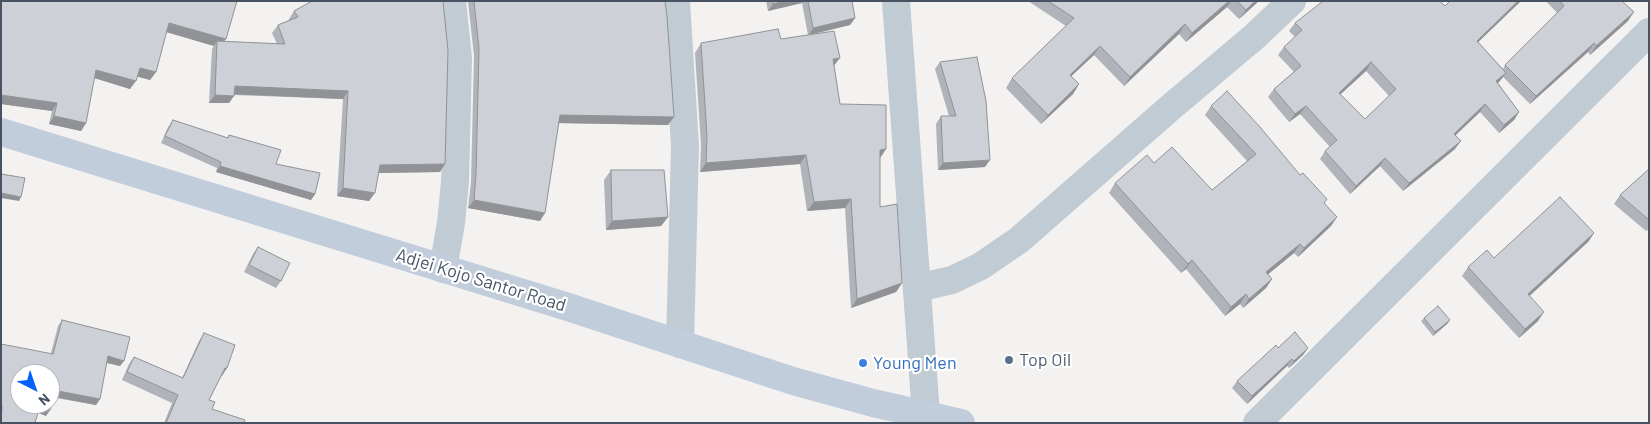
<!DOCTYPE html>
<html>
<head>
<meta charset="utf-8">
<style>
	body { margin:0 }
	#map { position:relative; width:1650px; height:424px; overflow:hidden; background:#f4f2f1; font-family:Barlow,sans-serif }
	canvas { display:block }
	.frame { position:absolute; inset:0; border:2px solid #475362; pointer-events:none }
	.north { position:absolute; left:10px; top:364px; width:50px; height:50px; box-sizing:border-box; background:#fff; border:1px solid #b5bac0; border-radius:50%; rotate:139deg; font-size:14px; font-weight:700; line-height:20px; text-align:center; color:#475362 }
	.north::after { content:''; display:block; margin:auto; width:18px; height:22px; background:#0561fb; clip-path:polygon(50% 0,100% 100%,50% 72%,0 100%) }
</style>
</head>
<body>
<div id="map">
<canvas width="1650" height="424"></canvas>
<div class="frame"></div>
<div class="north">N</div>
</div>
<script>
const context = document.querySelector('canvas').getContext('2d');
context.lineJoin = 'round';
const toPath = rows => new Path2D(rows.map(r => 'M' + r).join(''));
function stroke(path, color, width, dash) { context.strokeStyle = color; context.lineWidth = width; context.lineCap = dash ? 'butt' : 'round'; context.setLineDash(dash || []); context.stroke(path); }
function paint(path, color) { context.fillStyle = color; context.fill(path, 'evenodd'); }
function drawText(font, color, halo, rows, align = 'center') {
  context.font = font + ' Barlow,sans-serif'; context.lineWidth = 4.5; context.setLineDash([]); context.textBaseline = 'middle'; context.strokeStyle = halo; context.fillStyle = color; for (const [text, x, y, turn = 0] of rows) {
    context.save(); context.translate(x, y); context.rotate((+turn || 0) * Math.PI / 180); context.textAlign = isNaN(turn) ? turn : align; if (halo) context.strokeText(text, 0, 0); context.fillText(text, 0, 0); context.restore();
  }
}
const street = toPath([
	[676,1,685,146,680,344],
	[896,1,926,415],
	[443,269,451,223,455,182,458,58,452,1],
	[917,288,952,280,981,266,1019,240,1171,107,1254,37,1292,1],
	[1257,423,1649,32]
]);
const secondary = toPath([
	[1,132,568,307,793,381,873,403,961,423]
]);
const wall = toPath([
	[1,1,224,42,277,44,272,33,278,25,289,20,289,19,294,11,440,172,379,173,369,201,337,196,343,99,234,95,229,103,209,103,212,49,214,46,166,32,156,72,150,80,137,76,130,89,94,78,86,123,81,131,49,124,52,111,1,104],
	[468,1,665,1,668,125,559,123,540,221,468,208,471,182,474,56],
	[766,1,852,1,855,18,850,25,811,34,834,66,840,104,886,149,880,158,880,207,902,283,896,292,851,308,845,208,807,211,800,164,700,172,701,145,695,53,701,43,781,39,808,35,802,3,768,11],
	[1028,1,1259,1,1239,19,1227,7,1186,42,1179,34,1124,86,1094,55,1071,76,1079,84,1073,94,1041,124,1006,88,1012,78,1066,26],
	[1450,1,1521,1,1478,42,1503,69,1505,65,1557,13,1546,1,1622,1,1628,21,1590,55,1588,52,1530,104,1503,77,1498,83,1519,112,1514,120,1499,133,1480,112,1455,136,1455,149,1403,191,1380,166,1350,194,1320,159,1325,151,1330,147,1300,114,1289,122,1268,97,1274,89,1294,72,1278,55,1284,47,1295,37,1289,31,1295,23,1445,6],
	[1366,71,1389,96,1365,119,1340,95],
	[940,62,985,167,938,170,936,124,941,116,949,116,935,69],
	[1211,106,1324,203,1337,217,1331,226,1298,257,1294,253,1268,274,1272,279,1266,288,1243,308,1240,304,1225,316,1186,269,1181,273,1109,193,1115,183,1154,163,1212,190,1247,161,1205,115],
	[173,120,227,138,229,135,276,164,315,194,311,200,216,172,217,168,161,143,168,127],
	[1649,169,1649,229,1646,231,1614,204,1620,195],
	[611,170,668,217,661,226,606,230,604,180],
	[1594,233,1588,242,1529,296,1538,321,1519,338,1462,276,1468,267],
	[258,247,281,281,276,288,244,272,253,254],
	[1424,318,1450,320,1447,324,1433,336,1421,321],
	[62,320,120,366,106,363,100,399,96,405,56,398,46,416,38,412,51,353,58,326],
	[204,333,222,376,221,376,209,400,212,409,244,423,164,423,172,403,122,380,129,364,134,357,182,378,199,341],
	[1278,348,1308,348,1303,355,1289,368,1287,366,1247,404,1232,388,1237,381]
]);
const shadedWall = toPath([
	[784,1,803,1,802,3,768,11,773,4],
	[1229,1,1231,1,1227,7,1186,42,1192,33],
	[1255,1,1259,1,1239,19,1246,10],
	[1518,1,1521,1,1471,49,1477,41],
	[1634,12,1628,21,1590,55,1596,46],
	[855,18,850,25,809,35,813,28],
	[169,23,226,39,220,47,217,41,214,46,163,31],
	[1185,24,1179,34,1124,86,1130,77],
	[1594,43,1588,52,1530,104,1536,96],
	[1100,46,1094,55,1063,84,1070,75],
	[840,58,833,67,833,59],
	[1371,62,1366,71,1333,101,1339,93],
	[140,68,156,72,150,80,135,76],
	[96,70,136,81,130,89,91,77],
	[1506,73,1500,81,1491,89,1496,81],
	[1079,84,1073,94,1041,124,1048,115],
	[235,86,348,91,343,99,229,94],
	[1,95,57,103,52,111,1,104],
	[215,95,234,96,229,103,209,103],
	[1485,104,1480,112,1448,142,1454,134],
	[1306,106,1300,114,1289,122,1295,114],
	[1519,112,1514,120,1499,133,1504,125],
	[560,115,674,117,668,125,554,123],
	[54,116,86,123,81,131,49,124],
	[1461,141,1455,149,1403,191,1409,183],
	[886,149,880,158,880,150],
	[806,155,800,164,700,172,706,163],
	[1385,158,1380,166,1350,194,1356,186],
	[990,160,985,167,938,170,943,163],
	[445,164,440,172,374,173,380,165],
	[220,166,315,194,311,200,216,172],
	[343,188,375,193,369,201,337,196],
	[1,193,21,197,19,201,1,198],
	[851,199,845,208,807,211,814,202],
	[474,200,545,213,540,221,468,208],
	[668,217,661,226,606,230,612,221],
	[1337,217,1331,226,1298,257,1304,248],
	[1594,233,1588,242,1522,303,1528,294],
	[1300,244,1294,253,1260,281,1266,272],
	[1192,260,1186,269,1181,273,1188,264],
	[1272,279,1266,288,1243,308,1249,299],
	[902,283,896,292,851,308,857,299],
	[1246,294,1240,304,1225,316,1231,307],
	[1544,312,1538,321,1519,338,1525,329],
	[1450,320,1447,324,1433,336,1435,332],
	[1308,348,1303,355,1289,368,1294,361],
	[108,356,124,361,120,366,104,362],
	[1292,359,1287,366,1247,404,1252,396],
	[225,368,227,368,222,376,220,375],
	[58,391,100,399,96,405,54,397],
	[40,406,50,410,46,416,36,412]
]);
const building = toPath([
	[1,1,237,1,226,39,169,23,156,72,140,68,136,81,96,70,86,123,54,116,57,103,1,95,1,1],
	[312,1,443,1,448,51,445,164,380,165,375,193,343,188,348,91,235,86,234,96,215,95,217,41,285,44,278,25,298,17,294,11,312,1],
	[474,1,665,1,667,16,674,117,560,115,545,213,474,200,476,174,479,49,474,1],
	[773,1,784,1,773,4,773,1],
	[808,1,852,1,855,18,813,28,808,1],
	[1048,1,1229,1,1192,33,1185,24,1130,77,1100,46,1070,75,1079,84,1048,115,1012,78,1074,18,1048,1],
	[1237,1,1255,1,1246,10,1237,1],
	[1323,1,1440,1,1445,6,1450,1,1518,1,1477,41,1506,73,1496,81,1519,112,1504,125,1485,104,1454,134,1461,141,1409,183,1385,158,1356,186,1325,151,1337,140,1306,106,1295,114,1274,89,1301,66,1284,47,1302,30,1295,23,1323,1],
	[1371,62,1396,89,1365,119,1339,93,1371,62],
	[1560,1,1622,1,1634,12,1596,46,1594,43,1536,96,1505,65,1564,6,1560,1],
	[778,29,781,39,834,31,840,58,833,59,840,104,886,105,886,149,880,150,880,207,897,204,902,283,857,299,851,199,814,202,806,155,706,163,707,136,701,43,778,29],
	[977,57,986,101,990,160,943,163,941,116,956,116,940,62,977,57],
	[1227,91,1260,127,1300,175,1303,173,1327,199,1324,203,1337,217,1304,248,1300,244,1266,272,1272,279,1249,299,1246,294,1231,307,1192,260,1188,264,1115,183,1147,155,1154,163,1172,147,1212,190,1256,154,1211,106,1227,91],
	[173,120,228,138,229,135,281,150,276,164,320,173,315,194,220,166,221,162,165,136,173,120],
	[1649,169,1649,220,1620,195,1649,169],
	[611,170,664,170,668,217,612,221,611,170],
	[1,174,25,178,21,197,1,193,1,174],
	[1560,197,1594,233,1528,294,1544,312,1525,329,1468,267,1487,250,1494,258,1560,197],
	[258,247,290,263,281,281,249,265,258,247],
	[1438,306,1450,320,1435,332,1424,318,1438,306],
	[62,320,130,337,124,361,108,356,100,399,58,391,50,410,40,406,35,423,1,423,2,406,1,406,1,344,53,354,62,320],
	[20,374,50,374,50,404,20,404,20,374],
	[1295,332,1308,348,1294,361,1292,359,1252,396,1237,381,1276,345,1278,348,1295,332],
	[204,333,235,345,227,368,225,368,209,400,215,402,212,409,245,420,244,423,166,423,178,395,127,372,134,357,183,378,204,333]
]);
const markers = [
	[1009,360,5,"#5c6f8a"],
	[863,363,5,"#3f7fe0"]
];
const streetNames = [
	["Adjei Kojo Santor Road",481,280,17]
];
const serviceNames = [
	["Top Oil",1019,360]
];
const shopNames = [
	["Young Men",873,363]
];
stroke(street, '#c1cbd4', 28);
stroke(secondary, '#c2cddc', 28);
paint(wall, '#b0b3b9');
paint(shadedWall, '#909296');
paint(building, '#cdd0d7');
stroke(building, '#909296', 1);
for (const [x, y, r, color] of markers) { const dot = new Path2D(); dot.arc(x, y, r, 0, 2 * Math.PI); context.fillStyle = color; context.fill(dot); stroke(dot, '#fff', 2); }
drawText('18px', '#475362', '#fff', streetNames);
drawText('18px', '#4e5e75', '#fff', serviceNames, 'left');
drawText('18px', '#366cbe', '#fff', shopNames, 'left');
</script>
</body>
</html>
